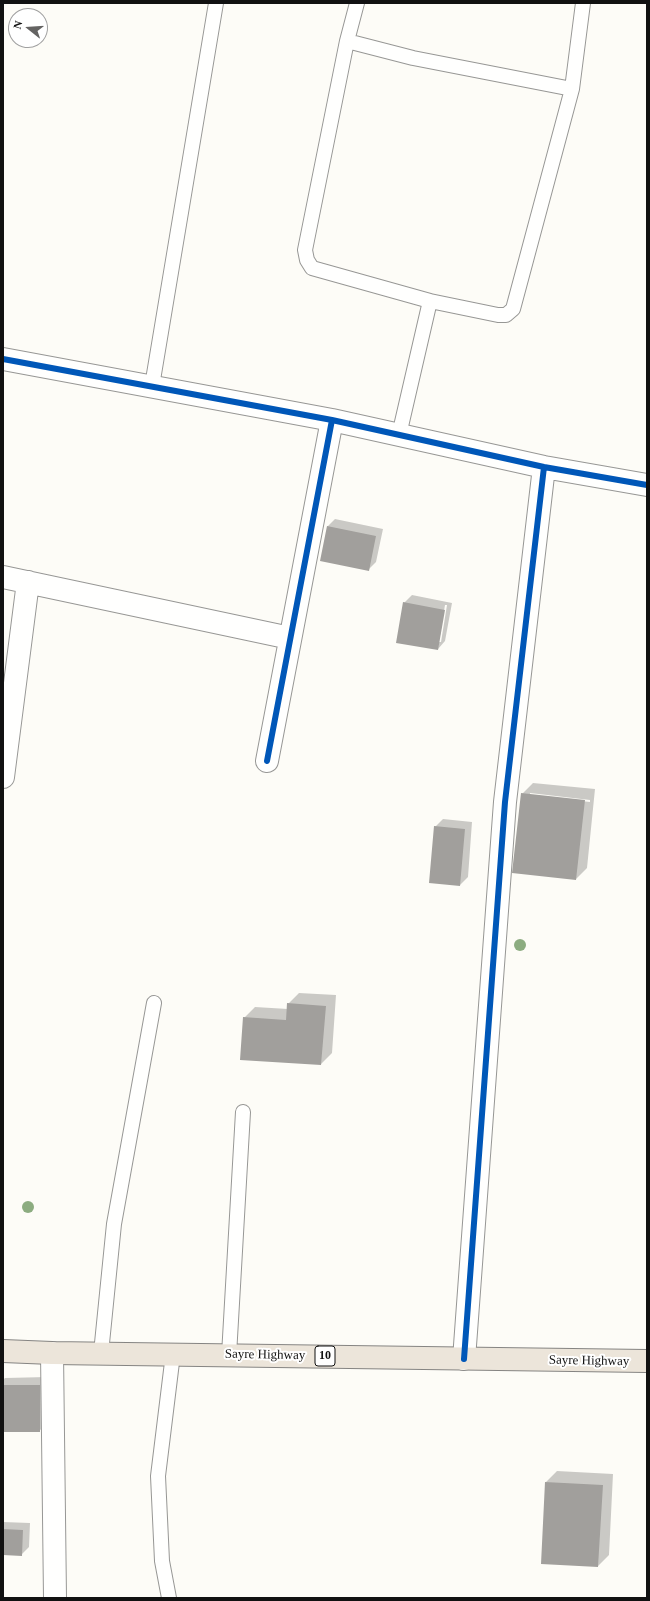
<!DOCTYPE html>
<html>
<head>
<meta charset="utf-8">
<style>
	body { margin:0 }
	#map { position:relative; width:650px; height:1601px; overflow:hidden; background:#fdfcf7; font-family:"Times New Roman",serif }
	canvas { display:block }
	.frame { position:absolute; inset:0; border:4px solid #111; pointer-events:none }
	.north { position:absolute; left:8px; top:8px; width:40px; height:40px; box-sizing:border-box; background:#fff; border:1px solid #a0a0a0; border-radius:50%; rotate:287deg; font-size:11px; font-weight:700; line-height:16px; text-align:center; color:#111 }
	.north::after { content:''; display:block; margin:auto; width:14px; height:18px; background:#646362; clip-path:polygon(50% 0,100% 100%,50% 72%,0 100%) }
</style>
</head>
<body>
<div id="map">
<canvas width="650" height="1601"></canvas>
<div class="frame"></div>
<div class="north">N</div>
</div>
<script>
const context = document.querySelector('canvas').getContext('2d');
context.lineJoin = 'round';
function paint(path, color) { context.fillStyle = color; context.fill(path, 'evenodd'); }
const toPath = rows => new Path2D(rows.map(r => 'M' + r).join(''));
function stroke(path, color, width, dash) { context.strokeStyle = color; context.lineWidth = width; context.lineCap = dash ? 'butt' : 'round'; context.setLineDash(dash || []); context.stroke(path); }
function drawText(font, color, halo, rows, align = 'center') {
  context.font = font + ' "Times New Roman",serif'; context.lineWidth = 4; context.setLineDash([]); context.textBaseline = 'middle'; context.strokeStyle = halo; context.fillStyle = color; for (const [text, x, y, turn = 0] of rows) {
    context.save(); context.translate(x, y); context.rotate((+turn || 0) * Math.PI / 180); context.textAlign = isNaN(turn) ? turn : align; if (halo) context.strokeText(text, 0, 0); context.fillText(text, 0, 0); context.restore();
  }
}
const shadow = toPath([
	[335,519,383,529,376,562,368,570,327,527],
	[412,595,452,603,445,641,438,649,404,603],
	[445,605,447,605,441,642,439,642],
	[533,783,595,789,587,868,576,879,522,794],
	[530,793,590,800,590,802,530,795],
	[443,819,472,822,468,877,460,885,435,827],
	[299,993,336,995,332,1053,321,1064,244,1018,255,1007,288,1009,288,1004],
	[47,1377,47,1424,39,1431,3,1431,3,1380,5,1378],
	[557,1471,613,1474,609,1555,598,1566,546,1482],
	[3,1522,30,1523,29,1547,21,1555,3,1554]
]);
const building = toPath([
	[327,526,376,536,369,571,320,561],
	[403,602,445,610,438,650,396,643],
	[521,793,585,800,576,880,512,873],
	[434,826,465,829,460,886,429,883],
	[287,1003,326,1006,321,1065,240,1060,243,1017,286,1020],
	[3,1385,40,1385,40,1432,3,1432],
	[545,1482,603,1485,598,1567,541,1564],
	[3,1529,23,1530,22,1556,3,1555]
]);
const service = toPath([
	[357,3,347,41,305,250,307,260,312,268,430,301,399,435],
	[347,41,413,58,572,89],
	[430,301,498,315,506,315,513,309,572,89,583,3],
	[152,386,216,3],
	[101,1353,114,1224,154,1003],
	[229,1355,243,1112],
	[169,1598,162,1561,158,1476,173,1354]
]);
const minor = toPath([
	[3,359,332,420,544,467,647,485],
	[3,577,290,638],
	[267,761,332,420],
	[3,777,28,582],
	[52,1353,55,1598],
	[464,1359,505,802,544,467]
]);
const trunk = toPath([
	[3,1351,52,1353,647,1361]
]);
const cycleway = toPath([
	[3,359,332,420,544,467,647,485],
	[267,761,332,420],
	[464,1359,505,802,544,467]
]);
const trees = [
	[520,945],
	[28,1207]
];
const shields = [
	[325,1356,20]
];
const shieldNames = [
	["10",325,1356]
];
const streetNames = [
	["Sayre Highway",265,1355,1],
	["Sayre Highway",589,1361,1]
];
paint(shadow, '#0003');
paint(building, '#a19f9c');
stroke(service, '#979795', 16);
stroke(minor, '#979795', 24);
stroke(trunk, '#858482', 24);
stroke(service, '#fffffe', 14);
stroke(minor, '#fffffe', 22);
stroke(trunk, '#ece5da', 22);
stroke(cycleway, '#0057b8', 6);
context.fillStyle = '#8cac80';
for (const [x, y] of trees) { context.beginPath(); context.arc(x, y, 6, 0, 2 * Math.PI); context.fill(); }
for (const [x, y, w] of shields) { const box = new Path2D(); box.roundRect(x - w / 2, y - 10, w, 20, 3); context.fillStyle = '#fff'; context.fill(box); stroke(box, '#111', 1); }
drawText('bold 12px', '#111', null, shieldNames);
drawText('13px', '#111', '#fff', streetNames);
</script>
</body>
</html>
